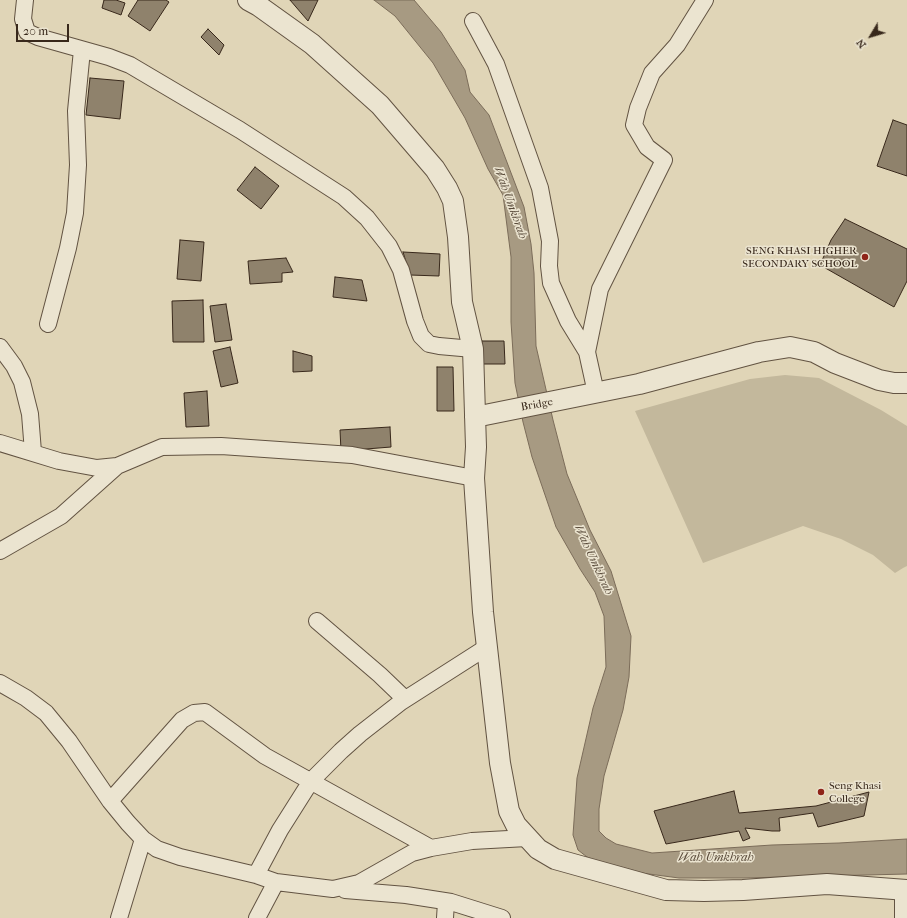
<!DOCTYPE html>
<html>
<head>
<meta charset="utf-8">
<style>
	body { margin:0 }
	#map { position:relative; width:907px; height:918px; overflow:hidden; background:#e0d5b7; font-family:"IM FELL French Canon",serif }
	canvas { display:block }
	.north { position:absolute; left:851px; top:16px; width:40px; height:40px; -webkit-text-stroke:3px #ebe4d0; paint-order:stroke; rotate:232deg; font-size:11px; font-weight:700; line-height:16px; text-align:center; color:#38281b }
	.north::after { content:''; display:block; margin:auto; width:14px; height:18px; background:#38281b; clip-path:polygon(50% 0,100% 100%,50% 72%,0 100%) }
	.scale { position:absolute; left:16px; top:24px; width:53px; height:18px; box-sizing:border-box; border:2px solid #38281b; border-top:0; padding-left:5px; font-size:12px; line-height:14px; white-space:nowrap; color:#38281b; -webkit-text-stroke:3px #ebe4d0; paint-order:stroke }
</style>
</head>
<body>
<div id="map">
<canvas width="907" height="918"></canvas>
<div class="north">N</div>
<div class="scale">20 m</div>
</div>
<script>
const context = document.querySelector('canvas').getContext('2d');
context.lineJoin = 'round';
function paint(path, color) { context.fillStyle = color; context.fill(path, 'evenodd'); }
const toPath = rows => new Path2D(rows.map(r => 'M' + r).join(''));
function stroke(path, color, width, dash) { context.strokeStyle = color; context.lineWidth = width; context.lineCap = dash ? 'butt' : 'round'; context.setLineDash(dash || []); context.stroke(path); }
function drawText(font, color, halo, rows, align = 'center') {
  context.font = font + ' "IM FELL French Canon",serif'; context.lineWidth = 3; context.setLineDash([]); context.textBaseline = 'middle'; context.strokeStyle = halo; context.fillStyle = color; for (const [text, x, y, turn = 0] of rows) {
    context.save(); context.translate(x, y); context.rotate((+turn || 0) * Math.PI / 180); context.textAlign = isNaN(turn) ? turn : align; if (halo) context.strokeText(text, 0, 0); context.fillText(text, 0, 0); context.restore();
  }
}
const green = toPath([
	[785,375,819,378,881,410,907,426,907,566,903,568,895,573,873,555,841,539,803,526,703,563,635,411,750,379]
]);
const water = toPath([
	[374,0,414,0,441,32,465,70,470,92,489,115,524,207,531,244,534,273,536,346,553,420,567,474,590,530,611,571,631,636,629,677,623,710,604,776,599,809,599,831,606,838,616,844,652,853,772,845,839,843,907,839,907,874,744,878,679,878,634,872,599,863,587,857,578,850,573,835,577,778,593,708,606,667,604,616,595,592,580,569,556,527,532,457,523,422,515,383,511,322,511,257,503,195,488,169,465,118,433,63,395,16,374,0]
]);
const building = toPath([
	[104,0,116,0,125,3,121,15,102,8,104,0],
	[138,0,166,0,169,2,150,31,128,16,138,0],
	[290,0,318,0,308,21,290,0],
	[208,29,224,45,219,55,201,37,208,29],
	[90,78,124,81,120,119,86,115,90,78],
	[893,120,907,125,907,176,877,166,893,120],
	[255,167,279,186,261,209,237,190,255,167],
	[845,219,907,249,907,281,894,307,820,265,831,240,845,219],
	[180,240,204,242,201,281,177,279,180,240],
	[403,252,440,254,439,276,410,275,403,252],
	[286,258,293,272,282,273,282,282,250,284,248,261,286,258],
	[335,277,362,280,367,301,333,297,335,277],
	[203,300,204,342,173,342,172,301,203,300],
	[226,304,232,340,215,342,210,306,226,304],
	[482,341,504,341,505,364,482,364,482,341],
	[230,347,238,383,221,387,213,351,230,347],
	[293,351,312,356,312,371,293,372,293,351],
	[437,367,453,367,454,411,437,411,437,367],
	[207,391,209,426,186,427,184,393,207,391],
	[390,427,391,447,341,451,340,430,390,427],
	[734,791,739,813,816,806,869,792,864,816,818,827,813,813,779,818,780,831,772,831,745,828,750,838,743,841,739,831,666,844,654,811,734,791]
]);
const minor = toPath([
	[25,0,23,19,27,32,38,37,109,57,130,65,240,130,344,197,367,218,389,246,401,270,415,321,421,336,429,344,439,346,473,349],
	[473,21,496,64,540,188,550,241,549,266,551,283,568,321,587,352],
	[48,324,68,248,75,213,78,165,76,111,82,50],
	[0,347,14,366,22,382,30,414,33,452],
	[596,393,587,352,600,289,664,160,647,147,634,125,638,108,652,73,677,45,705,0],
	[0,443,59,461,97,468,117,466,162,447,221,446,352,455,474,478],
	[0,551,61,516,117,466],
	[317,621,380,675,405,699],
	[0,683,26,698,46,713,69,741,110,801,128,823,143,839,157,849,180,857,256,875,276,882,333,889,359,883,412,853,431,848,472,841,527,838],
	[110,801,182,720,194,713,205,712,265,756,431,848],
	[256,875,280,830,311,781,341,751,360,734,401,702,487,647],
	[345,890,406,895,451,902,502,918],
	[119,918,143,839],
	[257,918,276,882],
	[445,918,446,902],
	[903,918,903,889]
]);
const tertiary = toPath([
	[248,0,259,6,312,44,380,105,435,169,447,188,453,201,458,237,462,302,473,349,476,447,474,478,483,612,500,763,509,811,516,825,538,849,555,859,666,890,704,891,743,890,827,884,907,890],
	[475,417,639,384,759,352,790,347,814,352,835,363,879,380,894,383,907,383]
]);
const markers = [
	[865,257,4,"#8f2418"],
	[821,792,4,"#8f2418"]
];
const poiNames = [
	["SENG KHASI HIGHER",857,251],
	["SECONDARY SCHOOL",857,264],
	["Seng Khasi",829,786,"left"],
	["College",829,799,"left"]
];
const streetNames = [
	["Bridge",537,405,-10]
];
const waterNames = [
	["Wah Umkhrah",510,203,70],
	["Wah Umkhrah",593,560,65],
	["Wah Umkhrah",716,858]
];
paint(green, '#c3b89c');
paint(water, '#a79a82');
stroke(water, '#7b6c59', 1);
paint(building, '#8f826c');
stroke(building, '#38281b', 1);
stroke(minor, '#625342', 18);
stroke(tertiary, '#625342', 22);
stroke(minor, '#ebe4d0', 16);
stroke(tertiary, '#ebe4d0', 20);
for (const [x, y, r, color] of markers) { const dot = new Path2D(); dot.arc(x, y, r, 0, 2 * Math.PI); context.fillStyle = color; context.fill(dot); stroke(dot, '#ebe4d0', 1.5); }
drawText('11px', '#38281b', '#ebe4d0', poiNames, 'right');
drawText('11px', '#38281b', '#ebe4d0', streetNames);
drawText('italic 12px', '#594a3a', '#ebe4d0', waterNames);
</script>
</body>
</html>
